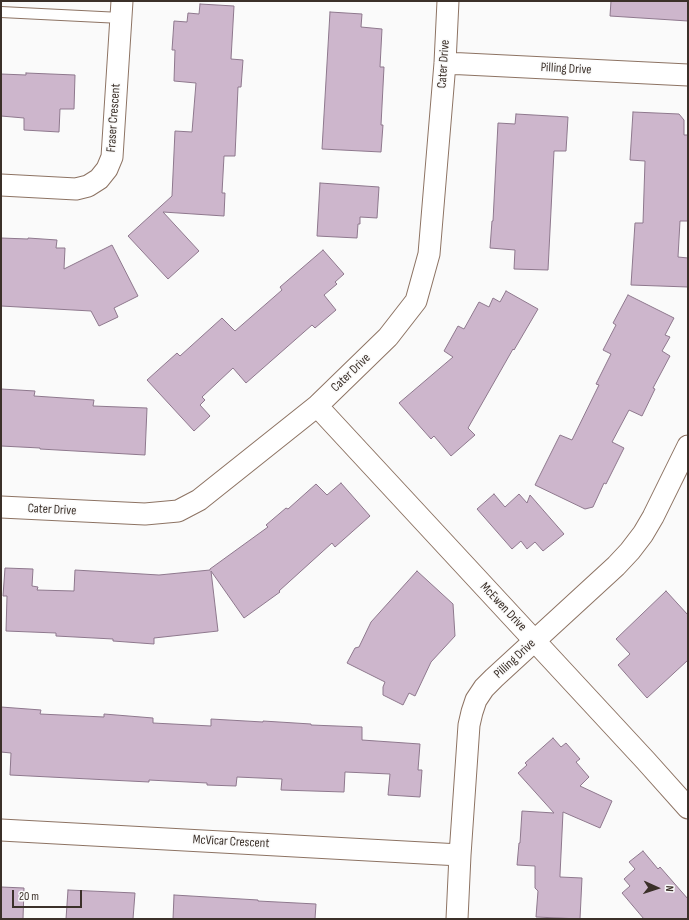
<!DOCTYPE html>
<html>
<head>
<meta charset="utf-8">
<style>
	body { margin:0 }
	#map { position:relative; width:689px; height:920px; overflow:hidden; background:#fafafa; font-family:"Sofia Sans Condensed",sans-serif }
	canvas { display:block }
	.frame { position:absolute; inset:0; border:2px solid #3b3029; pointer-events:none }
	.north { position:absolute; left:637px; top:868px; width:40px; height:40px; -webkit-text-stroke:3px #fafafa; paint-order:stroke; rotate:93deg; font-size:11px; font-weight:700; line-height:16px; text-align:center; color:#3b3029 }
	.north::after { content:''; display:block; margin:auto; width:14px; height:18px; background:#3b3029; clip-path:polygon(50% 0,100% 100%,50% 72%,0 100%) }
	.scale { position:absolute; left:12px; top:890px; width:70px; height:18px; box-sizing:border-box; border:2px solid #3b3029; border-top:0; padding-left:5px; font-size:12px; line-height:14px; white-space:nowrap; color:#3b3029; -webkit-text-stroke:3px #fafafa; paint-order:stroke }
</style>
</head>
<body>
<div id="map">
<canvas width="689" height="920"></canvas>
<div class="frame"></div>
<div class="north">N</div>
<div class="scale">20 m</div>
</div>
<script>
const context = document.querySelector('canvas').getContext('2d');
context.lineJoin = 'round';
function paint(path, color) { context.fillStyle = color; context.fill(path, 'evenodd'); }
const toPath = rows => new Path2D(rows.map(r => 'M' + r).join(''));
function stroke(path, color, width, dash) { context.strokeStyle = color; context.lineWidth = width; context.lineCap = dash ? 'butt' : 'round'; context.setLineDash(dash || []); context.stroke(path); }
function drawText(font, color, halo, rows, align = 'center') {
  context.font = font + ' "Sofia Sans Condensed",sans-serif'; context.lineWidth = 3; context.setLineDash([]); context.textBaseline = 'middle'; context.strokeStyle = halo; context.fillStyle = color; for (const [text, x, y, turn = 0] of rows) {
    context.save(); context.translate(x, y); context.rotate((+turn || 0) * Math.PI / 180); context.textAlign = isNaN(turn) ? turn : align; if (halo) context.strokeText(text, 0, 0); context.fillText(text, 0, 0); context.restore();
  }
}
const building = toPath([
	[611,1,688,1,688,21,610,16,611,1],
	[200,4,234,6,231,59,243,60,241,87,238,87,235,156,224,156,222,193,225,193,224,216,163,212,199,251,168,279,128,236,172,196,175,131,192,132,196,83,174,81,175,50,172,50,174,21,187,22,188,13,199,14,200,4],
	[330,12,362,14,361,27,382,29,380,67,384,67,381,125,383,125,381,152,322,149,330,12],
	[26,73,75,75,74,109,60,109,59,132,24,130,24,118,1,116,1,74,26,75,26,73],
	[633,112,679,114,684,120,684,135,688,135,688,221,680,221,678,257,688,258,688,287,631,285,635,223,643,223,645,161,630,160,633,112],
	[516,114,568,117,566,151,554,151,548,270,514,269,515,250,490,248,492,221,493,221,498,123,515,124,516,114],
	[320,183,379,187,377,218,360,217,360,224,358,224,357,238,317,236,320,183],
	[1,238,28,239,28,238,57,240,56,248,65,248,64,269,112,245,138,296,114,308,118,317,99,326,91,311,1,306,1,238],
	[323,250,344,274,335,282,337,284,324,295,336,310,315,328,312,325,246,383,233,368,202,397,205,400,200,405,210,416,194,431,147,380,177,353,180,356,222,318,235,331,282,290,280,287,323,250],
	[506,291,538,309,514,350,513,349,468,428,475,435,451,456,434,436,431,439,399,403,453,357,444,351,458,326,464,329,479,302,489,307,493,298,500,302,506,291],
	[628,295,674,318,665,335,670,337,662,351,670,356,653,388,655,389,642,416,629,410,612,442,624,448,606,484,604,483,593,507,585,509,535,485,560,435,572,440,599,385,596,384,611,354,603,350,616,325,613,323,628,295],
	[1,389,35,391,34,396,94,400,93,406,147,408,145,455,40,449,40,448,1,446,1,389],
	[341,483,370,516,335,547,332,543,279,591,280,592,244,618,211,571,218,631,154,638,154,644,113,641,113,639,56,636,56,633,6,631,7,596,3,596,5,568,33,569,32,586,38,587,37,590,74,591,75,570,159,575,210,570,210,569,268,527,266,525,286,508,288,509,316,484,327,495,341,483],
	[494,494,505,507,519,494,527,503,530,495,564,534,543,551,535,542,527,549,521,541,512,549,477,509,494,494],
	[417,571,453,604,455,636,431,662,415,696,409,693,403,705,383,695,383,687,385,682,347,663,355,648,359,647,371,622,417,571],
	[666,591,688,615,688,660,647,698,618,665,630,654,616,639,666,591],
	[1,707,41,710,40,714,104,717,104,714,153,718,153,723,211,726,211,719,263,722,263,721,311,724,311,725,362,727,362,740,420,744,418,770,422,770,420,797,388,795,390,774,345,772,344,792,281,790,282,779,237,777,236,786,207,785,207,783,149,780,149,782,10,775,11,753,1,752,1,707],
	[553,738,561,747,566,743,580,759,576,762,589,777,580,786,612,801,600,828,563,812,560,875,560,877,582,878,580,919,536,917,538,891,535,888,535,866,517,865,519,843,520,843,522,811,554,813,518,773,527,765,525,763,553,738],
	[643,851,658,869,660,867,688,899,688,919,644,919,622,893,630,886,624,879,635,869,629,862,643,851],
	[1,887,24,888,23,919,1,919,1,887],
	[68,890,135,893,133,919,66,919,68,890],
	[174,895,258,900,258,901,316,904,315,919,173,919,174,895]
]);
const service = toPath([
	[1,12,121,18]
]);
const minor = toPath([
	[445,63,688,75],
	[1,185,76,189,88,186,99,179,107,169,112,157,122,1],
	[317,406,646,761,688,808],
	[1,507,145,514,178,511,199,500,317,406,388,337,416,301,429,254,445,63,448,1],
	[1,830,460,855],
	[457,919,460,855,469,725,472,712,476,700,484,688,494,678,616,566,630,551,643,534,653,517,688,446]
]);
const streetNames = [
	["Cater Drive",444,64,-86],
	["Pilling Drive",566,69,3],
	["Fraser Crescent",114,118,-86],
	["Cater Drive",351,373,-44],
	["Cater Drive",52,510,3],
	["McEwen Drive",503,607,47],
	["Pilling Drive",515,659,-43],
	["McVicar Crescent",231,842,3]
];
paint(building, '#cdb6cc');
stroke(building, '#8e788d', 1);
stroke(service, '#8d7363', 12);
stroke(minor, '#8d7363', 23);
stroke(service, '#fff', 10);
stroke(minor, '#fff', 21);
drawText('13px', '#3b3029', '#fafafa', streetNames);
</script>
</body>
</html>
